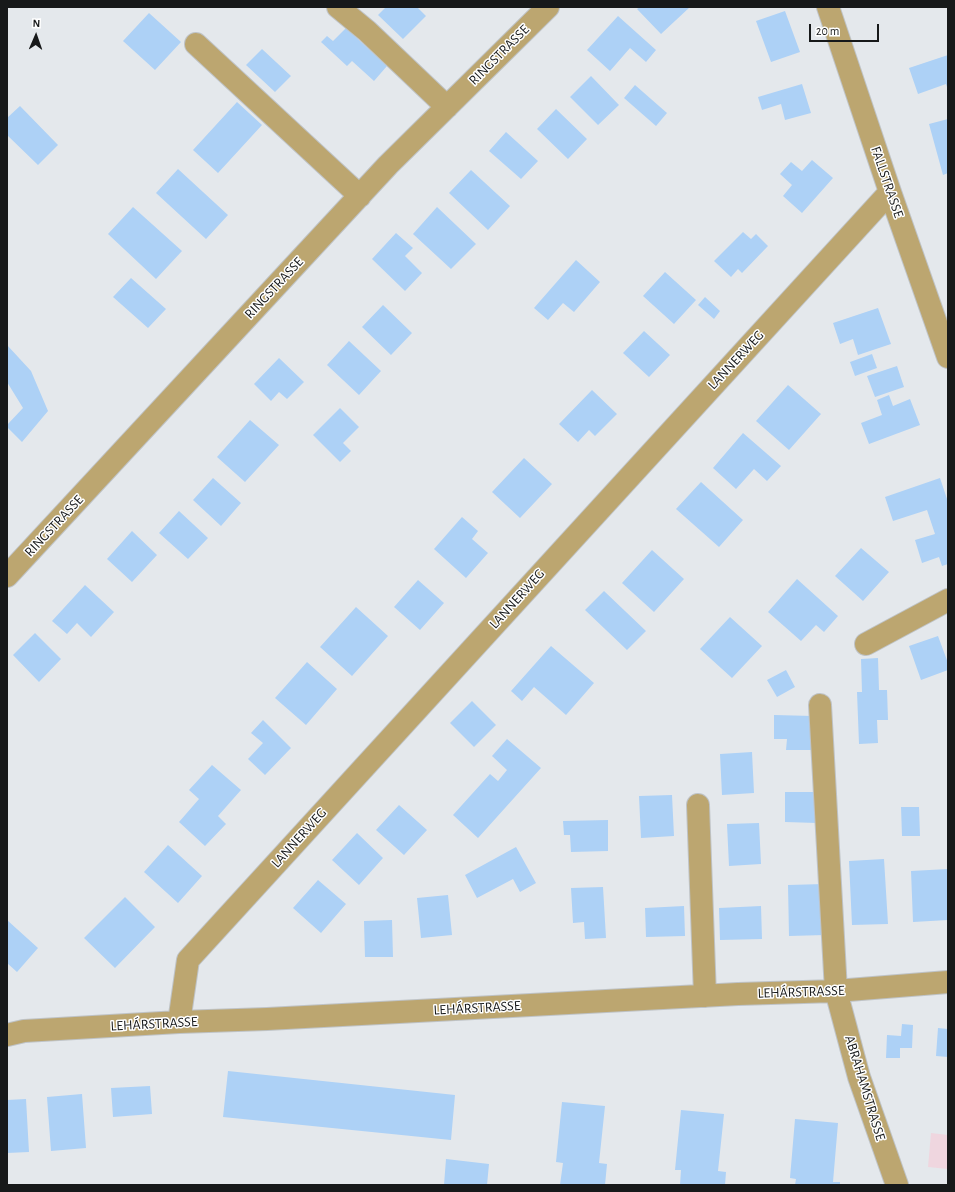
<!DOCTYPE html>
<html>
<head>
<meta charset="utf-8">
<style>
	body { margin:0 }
	#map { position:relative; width:955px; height:1192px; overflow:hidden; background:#e4e8ec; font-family:"Alegreya Sans",sans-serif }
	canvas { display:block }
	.frame { position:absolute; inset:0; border:8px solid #17191a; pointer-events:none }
	.north { position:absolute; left:16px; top:16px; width:40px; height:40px; -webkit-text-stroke:3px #fff; paint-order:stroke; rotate:2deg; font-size:11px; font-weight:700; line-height:16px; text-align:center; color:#17191a }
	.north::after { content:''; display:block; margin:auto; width:14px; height:18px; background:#17191a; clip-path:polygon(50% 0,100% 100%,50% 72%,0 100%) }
	.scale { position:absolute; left:809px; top:24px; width:70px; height:18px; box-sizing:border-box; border:2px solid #17191a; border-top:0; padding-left:5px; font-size:12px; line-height:14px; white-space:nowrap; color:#17191a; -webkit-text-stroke:3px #fff; paint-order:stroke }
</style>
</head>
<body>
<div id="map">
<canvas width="955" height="1192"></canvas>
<div class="frame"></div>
<div class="north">N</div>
<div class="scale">20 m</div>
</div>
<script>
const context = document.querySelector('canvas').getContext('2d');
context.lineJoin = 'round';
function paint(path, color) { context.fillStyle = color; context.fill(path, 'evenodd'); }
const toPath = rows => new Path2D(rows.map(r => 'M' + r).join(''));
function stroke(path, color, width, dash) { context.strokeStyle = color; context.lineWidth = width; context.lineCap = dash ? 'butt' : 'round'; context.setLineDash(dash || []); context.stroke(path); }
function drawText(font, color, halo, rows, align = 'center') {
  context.font = font + ' "Alegreya Sans",sans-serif'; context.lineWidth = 3; context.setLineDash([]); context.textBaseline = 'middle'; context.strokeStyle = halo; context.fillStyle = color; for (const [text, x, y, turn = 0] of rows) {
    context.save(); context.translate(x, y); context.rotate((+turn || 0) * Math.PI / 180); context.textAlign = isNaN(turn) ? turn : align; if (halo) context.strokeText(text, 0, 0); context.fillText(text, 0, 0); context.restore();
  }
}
const industrial = toPath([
	[931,1133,948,1135,948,1169,928,1167]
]);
const building = toPath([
	[386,7,417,7,426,16,403,39,378,15],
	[640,7,690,7,661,34,637,9],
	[785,11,800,52,771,62,756,21],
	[149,13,181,42,155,70,123,41],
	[618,16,656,50,646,62,630,48,610,71,587,50],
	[346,28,387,66,374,81,352,61,347,66,321,42,327,36,333,41],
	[262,49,291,76,275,92,246,65],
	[948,55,948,90,946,84,918,94,909,68],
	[591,76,619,105,598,125,570,97],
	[802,84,811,113,785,120,781,104,762,110,758,97],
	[635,85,667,113,656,126,624,98],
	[237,102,262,125,218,173,193,150],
	[20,106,58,145,38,165,7,135,7,118],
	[556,109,587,139,568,159,537,129],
	[948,119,948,173,943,175,929,124],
	[506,132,538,161,521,179,489,151],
	[812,160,833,178,802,213,783,196,792,185,780,174,791,162,802,171],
	[178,169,228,215,206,239,156,193],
	[471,170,510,206,488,230,449,193],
	[133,207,182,251,156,279,108,234],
	[437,207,476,244,451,269,413,234],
	[743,232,751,239,756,234,768,246,742,273,738,269,731,277,714,261],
	[396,233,413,248,405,256,422,273,405,291,372,259],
	[576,260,600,282,574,312,563,303,548,320,534,308],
	[665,272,696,300,674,324,643,296],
	[131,278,166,309,148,328,113,297],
	[705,297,720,311,714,319,698,305],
	[383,305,412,333,391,355,362,327],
	[878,308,891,344,858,355,853,339,840,344,833,323],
	[644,331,670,355,649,377,623,353],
	[349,341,381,371,359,395,327,365],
	[7,345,31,371,48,411,22,442,7,427,7,425,23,408,7,382],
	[872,354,877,368,855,376,850,362],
	[279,358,304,382,287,399,279,392,271,401,254,384],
	[897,366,904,387,875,397,867,376],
	[788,385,821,414,789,450,756,421],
	[592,390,617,414,595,436,589,430,578,442,559,424],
	[889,395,893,406,910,399,920,425,869,444,861,423,882,415,877,400],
	[340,408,359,427,343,443,351,451,340,462,313,435],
	[250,420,279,445,245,482,217,457],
	[743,433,781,466,767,481,754,469,736,489,713,468],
	[524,458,552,484,520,518,492,492],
	[213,478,241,503,221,526,193,500],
	[940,478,948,502,948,564,942,566,939,557,922,563,915,540,935,534,927,510,893,521,885,497],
	[701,482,743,520,719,547,676,509],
	[179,511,208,538,188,559,159,533],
	[462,517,478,531,472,539,488,553,466,578,434,549],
	[132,531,157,555,132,582,107,559],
	[861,548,889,572,863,601,835,576],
	[652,550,684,579,654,612,622,583],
	[797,579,838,616,824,632,816,625,801,641,768,612],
	[418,580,444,603,420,630,394,607],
	[85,585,114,612,91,637,77,623,67,634,52,621],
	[604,591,646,631,627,650,585,610],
	[356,607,388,636,352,676,320,647],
	[730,617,762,646,732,678,700,649],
	[35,633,61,659,39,682,13,655],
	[938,636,948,663,948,670,921,680,909,646],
	[551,646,594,683,566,715,534,687,522,701,511,691],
	[878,658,879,690,887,690,888,720,877,720,878,743,859,744,857,692,862,692,861,659],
	[307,662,337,689,306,725,275,698],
	[786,670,795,687,777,697,767,680],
	[472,701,496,725,474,747,450,723],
	[774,715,813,716,812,750,786,750,787,739,774,739],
	[263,720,291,748,265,775,248,759,263,743,251,733],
	[507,739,541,768,478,838,453,815,490,774,498,781,507,770,492,756],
	[752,752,754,793,722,795,720,754],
	[212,765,241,790,218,816,226,824,205,846,179,822,199,799,189,790],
	[785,792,817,792,817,823,785,822],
	[672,795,674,836,641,838,639,796],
	[399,805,427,830,404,855,376,830],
	[901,807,919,807,920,836,902,836],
	[608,820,608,851,571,852,570,835,564,835,563,821],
	[759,823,761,864,729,866,727,824],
	[357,833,383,858,359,885,332,860],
	[168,845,202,876,178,903,144,872],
	[516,847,536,883,520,892,513,879,477,898,465,875],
	[884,859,888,924,852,925,849,861],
	[948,869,948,920,913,922,911,871],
	[318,880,346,904,321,933,293,908],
	[824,884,825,935,789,936,788,885],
	[603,887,606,938,585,939,584,922,573,923,571,888],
	[448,895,452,935,421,938,417,898],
	[125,897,155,927,115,968,84,938],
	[684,906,685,936,646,937,645,908],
	[761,906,762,939,720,940,719,908],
	[7,920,38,948,17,972,7,963],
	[392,920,393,957,365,957,364,921],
	[902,1024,913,1025,912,1048,900,1048,900,1058,886,1058,887,1035,901,1036],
	[938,1028,948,1029,948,1057,936,1056],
	[228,1071,455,1095,451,1140,223,1117],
	[150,1086,152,1114,113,1117,111,1088],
	[82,1094,86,1148,51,1151,47,1097],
	[26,1099,29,1152,7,1153,7,1100],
	[562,1102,605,1106,599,1163,607,1164,605,1185,560,1185,563,1163,556,1162],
	[681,1110,724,1114,718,1171,726,1172,725,1185,680,1185,681,1170,675,1170],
	[795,1119,838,1123,833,1182,840,1182,840,1185,795,1185,796,1179,790,1178],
	[446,1159,489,1164,487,1185,444,1185]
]);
const minor = toPath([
	[338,7,367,31,447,107],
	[828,7,890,192,948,357],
	[196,44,360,196],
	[7,576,388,165,548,7],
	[866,644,948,600],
	[820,705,836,991,859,1077,897,1185],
	[698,805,705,996],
	[179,1022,188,960,890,192],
	[7,1035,24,1031,179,1022,267,1019,738,994,836,991,948,982]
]);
const streetNames = [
	["RINGSTRASSE",499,55,-45],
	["FALLSTRASSE",887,182,71],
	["RINGSTRASSE",274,288,-47],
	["LANNERWEG",736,360,-47],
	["RINGSTRASSE",54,526,-47],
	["LANNERWEG",517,599,-48],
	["LANNERWEG",299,838,-48],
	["LEHÁRSTRASSE",801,992,-2],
	["LEHÁRSTRASSE",477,1008,-3],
	["LEHÁRSTRASSE",154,1024,-3],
	["ABRAHAMSTRASSE",865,1088,73]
];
paint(industrial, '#efd6df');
paint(building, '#add1f6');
stroke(minor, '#bfc3c6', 24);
stroke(minor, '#bca670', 22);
drawText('14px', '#17191a', '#fff', streetNames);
</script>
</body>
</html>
